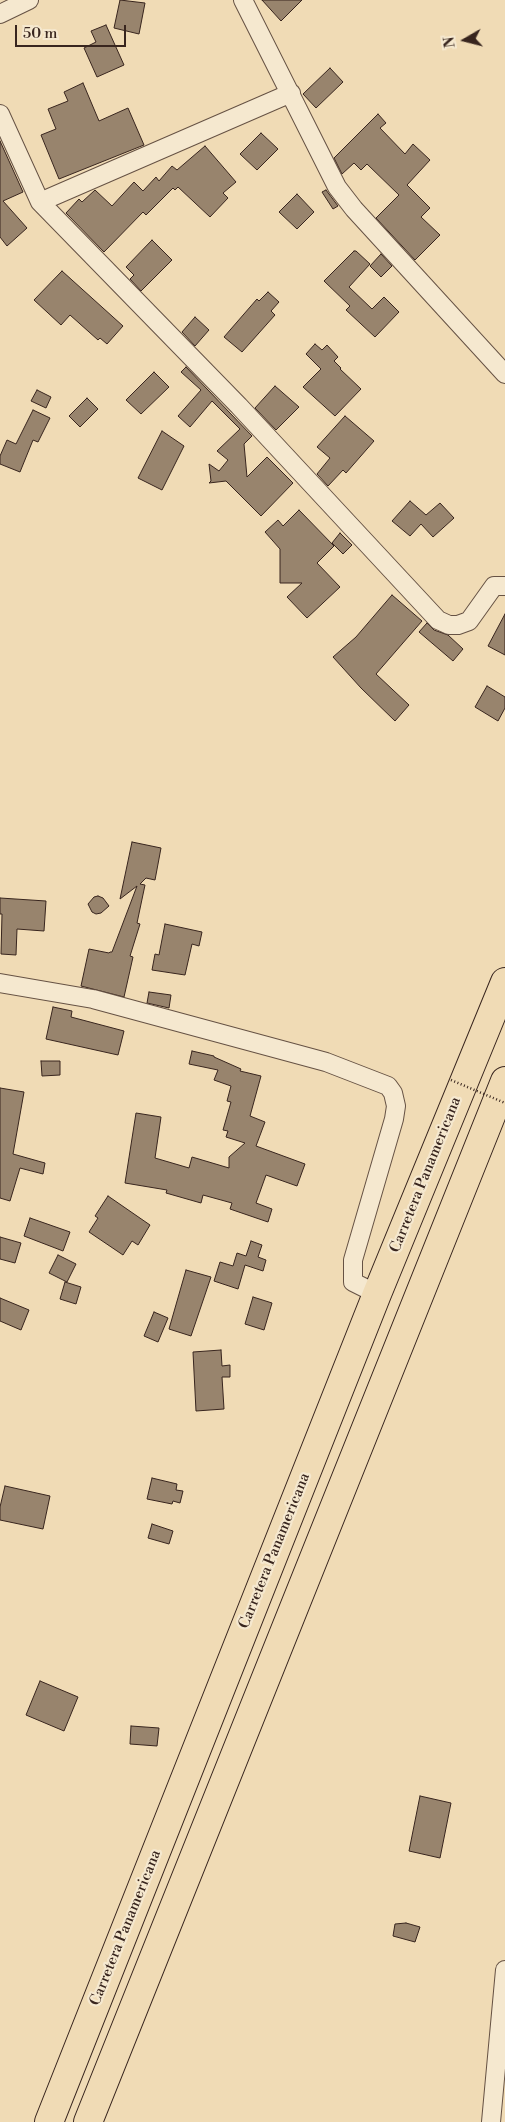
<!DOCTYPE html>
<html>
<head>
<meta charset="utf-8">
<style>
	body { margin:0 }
	#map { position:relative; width:505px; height:2122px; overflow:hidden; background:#f0dbb5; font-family:"Libre Bodoni",serif }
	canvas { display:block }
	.north { position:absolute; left:440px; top:15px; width:50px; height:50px; -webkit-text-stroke:4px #f5e8cf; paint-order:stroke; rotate:262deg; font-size:14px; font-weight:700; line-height:20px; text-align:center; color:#38251e }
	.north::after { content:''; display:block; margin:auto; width:18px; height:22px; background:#38251e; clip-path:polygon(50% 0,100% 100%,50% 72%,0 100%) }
	.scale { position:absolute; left:15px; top:25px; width:111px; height:22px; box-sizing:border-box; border:2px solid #38251e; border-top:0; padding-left:6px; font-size:15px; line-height:18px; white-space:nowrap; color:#38251e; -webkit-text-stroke:4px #f5e8cf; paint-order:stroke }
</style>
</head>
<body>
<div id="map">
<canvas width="505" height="2122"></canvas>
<div class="north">N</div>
<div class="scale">50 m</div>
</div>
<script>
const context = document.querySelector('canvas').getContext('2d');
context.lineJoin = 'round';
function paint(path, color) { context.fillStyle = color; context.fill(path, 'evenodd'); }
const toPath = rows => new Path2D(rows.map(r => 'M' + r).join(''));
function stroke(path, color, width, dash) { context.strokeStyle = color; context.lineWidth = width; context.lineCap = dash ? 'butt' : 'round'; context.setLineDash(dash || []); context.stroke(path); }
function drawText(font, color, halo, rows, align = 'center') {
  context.font = font + ' "Libre Bodoni",serif'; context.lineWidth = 4.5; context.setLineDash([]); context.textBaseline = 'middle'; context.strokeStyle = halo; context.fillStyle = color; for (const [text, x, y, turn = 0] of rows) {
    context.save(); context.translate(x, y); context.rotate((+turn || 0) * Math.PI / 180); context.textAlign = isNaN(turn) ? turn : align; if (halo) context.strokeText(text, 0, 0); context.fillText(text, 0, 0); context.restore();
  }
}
const building = toPath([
	[120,0,145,3,139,34,114,28,120,0],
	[262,0,302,0,281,21,262,0],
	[106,25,124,65,97,77,84,48,96,42,91,31,106,25],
	[330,68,343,82,316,108,303,94,330,68],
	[83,83,99,121,128,108,144,145,59,179,41,135,56,129,48,109,68,101,64,92,83,83],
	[378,114,386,123,380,128,405,154,413,144,430,160,407,185,430,208,421,217,440,235,415,260,376,218,399,195,367,164,361,170,354,163,342,174,334,158,378,114],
	[261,133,278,149,257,170,240,154,261,133],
	[0,141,23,192,3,201,27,228,7,246,0,237,0,141],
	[205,146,236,182,223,193,228,198,210,217,178,187,175,190,173,188,146,215,143,212,104,252,66,213,79,199,82,202,95,190,112,206,134,182,143,191,156,177,159,181,172,166,177,170,205,146],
	[326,190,338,206,333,209,322,192,326,190],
	[297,194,314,212,297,229,279,212,297,194],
	[152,240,172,260,141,291,130,279,134,275,126,267,152,240],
	[354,251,356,251,370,264,349,287,372,309,384,297,399,312,375,337,346,310,350,306,324,281,354,251],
	[381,254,392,266,381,277,370,266,381,254],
	[62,271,123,326,107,344,100,338,98,340,70,315,61,325,34,300,62,271],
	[268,292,279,302,271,311,275,315,242,352,224,337,257,299,259,301,268,292],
	[195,317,209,330,195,346,182,332,195,317],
	[315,344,322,350,327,345,338,357,334,361,341,368,340,369,361,389,335,416,303,387,321,369,306,354,315,344],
	[186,367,252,436,244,444,247,477,267,457,293,483,261,516,226,481,209,483,211,481,209,464,219,471,228,460,217,451,240,429,212,401,190,427,178,416,201,390,181,372,186,367],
	[154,372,169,387,141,414,126,400,154,372],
	[275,386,299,407,276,430,255,408,275,386],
	[37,390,51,397,46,408,31,401,37,390],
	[87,398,98,409,80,427,69,416,87,398],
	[33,410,50,418,38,442,33,440,20,472,0,464,0,456,7,440,16,444,33,410],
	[345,416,374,441,346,473,343,470,328,486,317,474,330,458,317,447,345,416],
	[162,431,184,446,162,490,138,478,162,431],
	[410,501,426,515,440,503,454,518,433,537,421,524,410,536,392,521,410,501],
	[299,510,334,546,317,563,340,587,307,618,287,597,302,583,280,583,280,549,265,532,278,520,283,526,299,510],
	[340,533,352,545,343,554,332,543,340,533],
	[392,595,422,621,376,674,409,705,395,721,361,688,333,657,356,637,392,595],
	[505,614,505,655,488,646,505,614],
	[427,623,434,630,448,635,463,649,453,661,419,632,427,623],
	[487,686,505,697,505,708,498,721,475,707,487,686],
	[132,842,161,848,155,880,146,878,140,884,145,885,137,923,140,924,130,956,133,957,124,997,81,986,89,949,109,953,110,952,112,952,137,886,120,899,132,842],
	[98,896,103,898,109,906,101,913,96,914,92,912,88,904,94,897,98,896],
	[0,898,46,901,44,931,17,929,16,955,1,954,2,914,0,914,0,898],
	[165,924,202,932,199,946,192,944,185,975,152,970,155,954,159,955,165,924],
	[149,992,171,995,169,1008,147,1003,149,992],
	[53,1007,72,1011,71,1017,124,1031,118,1055,46,1039,53,1007],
	[192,1051,214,1056,214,1057,241,1069,240,1071,261,1076,250,1116,265,1122,256,1146,305,1164,297,1186,266,1175,256,1203,272,1209,268,1222,230,1209,232,1203,203,1195,201,1203,166,1193,167,1190,125,1183,136,1113,161,1117,155,1158,189,1168,192,1157,229,1168,229,1157,245,1143,226,1137,228,1131,223,1130,231,1102,227,1101,231,1086,214,1080,218,1070,189,1064,192,1051],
	[41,1061,60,1061,60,1075,42,1076,41,1061],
	[0,1088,24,1092,13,1154,45,1163,43,1174,20,1168,10,1201,0,1198,0,1088],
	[108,1196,150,1225,138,1245,132,1241,123,1255,89,1232,98,1218,95,1216,108,1196],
	[30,1218,70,1232,63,1251,24,1236,30,1218],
	[0,1237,21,1243,15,1263,0,1259,0,1237],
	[251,1241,262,1245,258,1257,266,1260,263,1271,245,1265,238,1289,214,1281,220,1262,233,1266,237,1253,246,1256,251,1241],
	[58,1255,76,1264,67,1282,49,1273,58,1255],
	[186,1270,211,1277,191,1336,169,1329,186,1270],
	[65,1282,81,1287,76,1304,60,1299,65,1282],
	[253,1297,272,1303,264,1330,245,1324,253,1297],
	[0,1298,29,1310,21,1330,0,1321,0,1298],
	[154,1312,168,1318,158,1342,144,1336,154,1312],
	[221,1350,222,1366,230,1365,230,1377,222,1377,224,1409,196,1411,193,1352,221,1350],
	[152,1478,177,1484,176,1490,183,1491,180,1503,173,1501,172,1504,147,1499,152,1478],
	[5,1486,50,1496,43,1529,0,1520,0,1507,5,1486],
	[152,1524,173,1531,169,1544,148,1538,152,1524],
	[40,1681,78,1697,64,1731,26,1715,40,1681],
	[131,1726,159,1728,157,1746,130,1744,131,1726],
	[420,1796,451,1803,440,1858,409,1851,420,1796],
	[406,1923,420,1927,415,1942,393,1936,395,1924,406,1923]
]);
const street = toPath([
	[243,0,337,187,354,209,505,374],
	[0,14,29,0],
	[0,114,40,202,239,406,438,620,449,625,458,625,469,621,494,586,505,586],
	[40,202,291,93],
	[0,983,93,999,326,1062,388,1086,393,1093,396,1106,394,1119,353,1260,353,1282,377,1294],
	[491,2122,505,1970]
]);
const highway = toPath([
	[49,2122,377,1294,505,982],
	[88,2122,505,1081]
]);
const pathBridge = toPath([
	[451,1080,505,1103]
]);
const streetNames = [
	["Carretera Panamericana",426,1175,-68],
	["Carretera Panamericana",275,1551,-68],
	["Carretera Panamericana",126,1928,-68]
];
paint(building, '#98846d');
stroke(building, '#38251e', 1);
stroke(street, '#665244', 20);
stroke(highway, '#38251e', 30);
stroke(street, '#f5e8cf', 18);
stroke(highway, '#f0dbb5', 28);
stroke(pathBridge, '#38251e', 2.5, [1, 2.5]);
drawText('15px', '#38251e', '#f5e8cf', streetNames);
</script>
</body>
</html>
